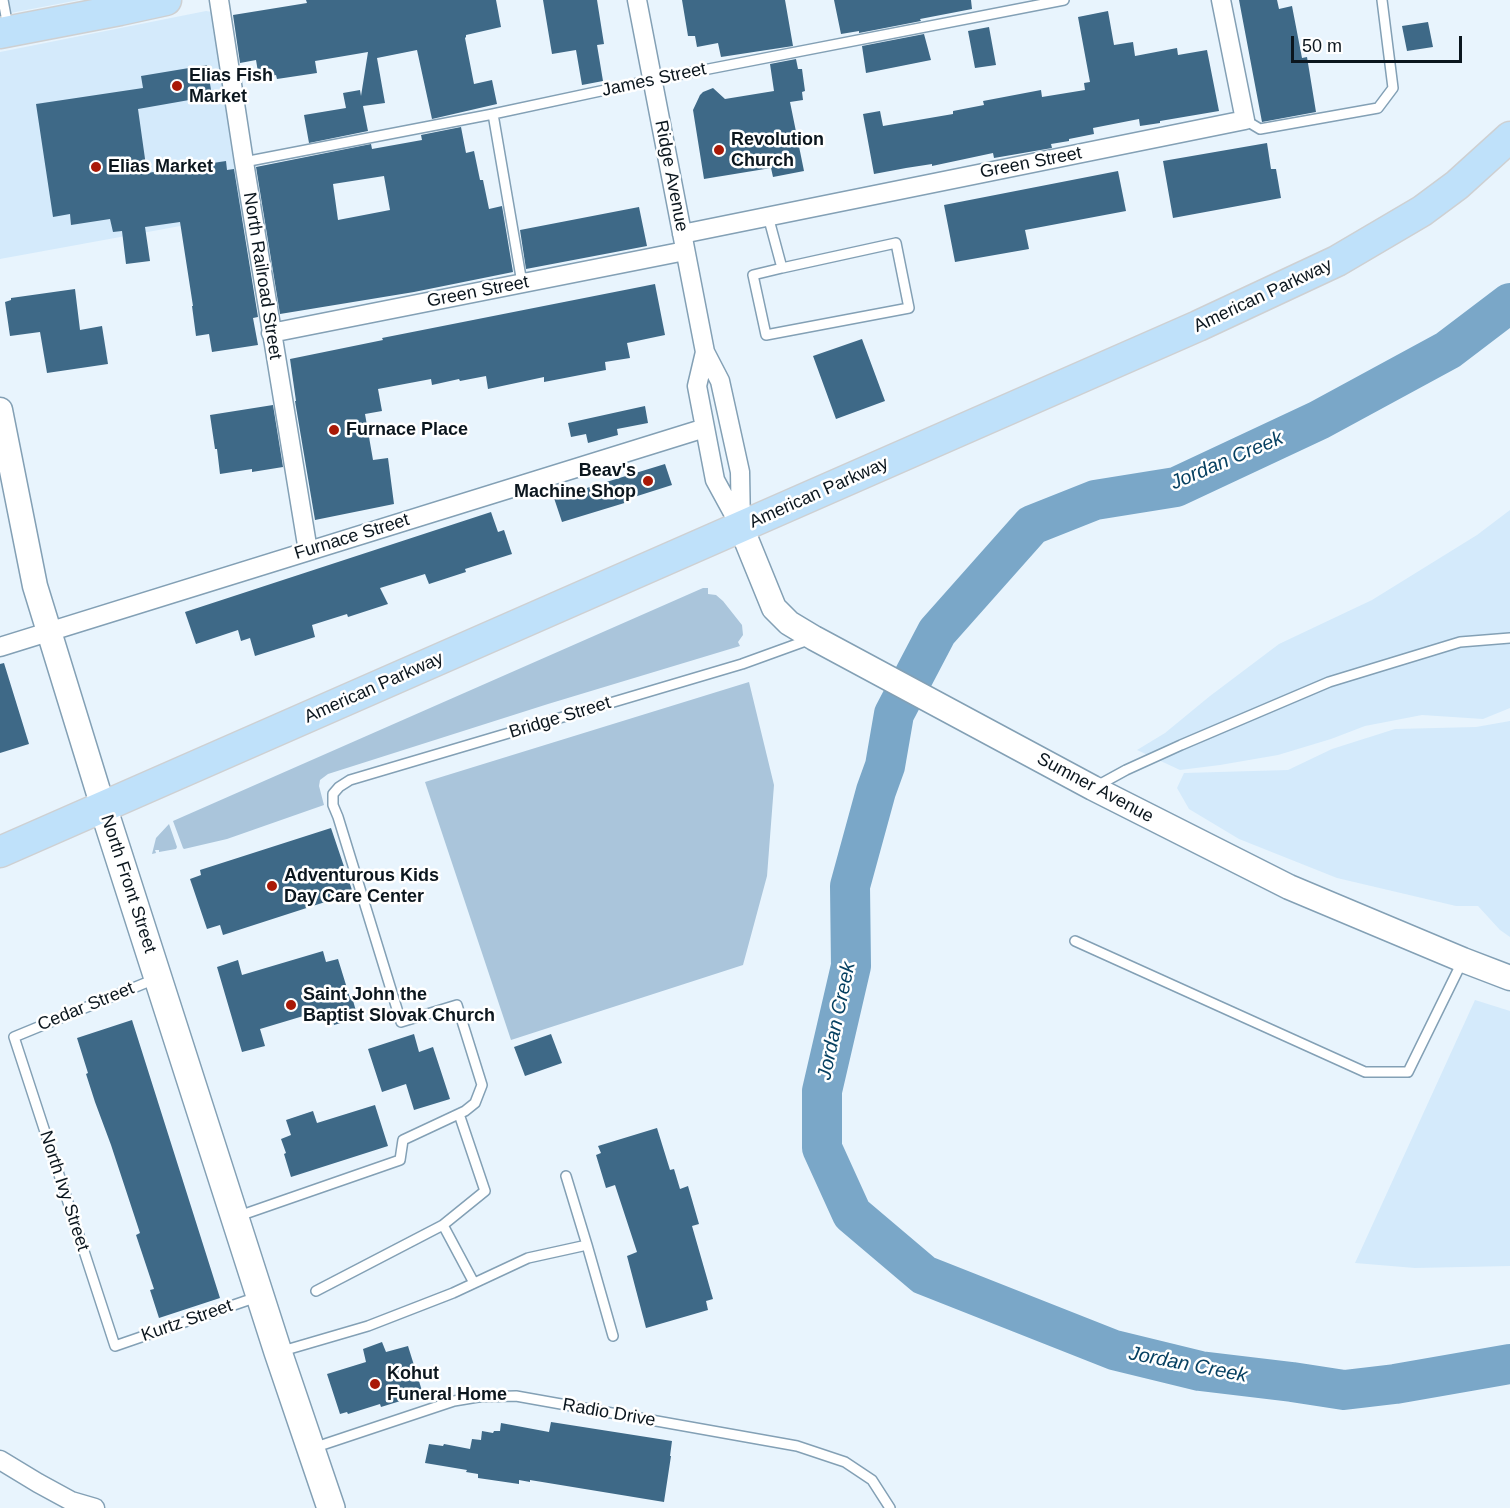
<!DOCTYPE html>
<html>
<head>
<meta charset="utf-8">
<style>
	body { margin:0 }
	#map { position:relative; width:1510px; height:1508px; overflow:hidden; background:#e8f4fd; font-family:Arial,sans-serif }
	canvas { display:block }
	.scale { position:absolute; left:1291px; top:36px; width:171px; height:27px; box-sizing:border-box; border:3px solid #0b161e; border-top:0; padding-left:8px; font-size:18px; line-height:21px; white-space:nowrap; color:#0b161e; -webkit-text-stroke:4px #fff; paint-order:stroke }
</style>
</head>
<body>
<div id="map">
<canvas width="1510" height="1508"></canvas>
<div class="scale">50 m</div>
</div>
<script>
const context = document.querySelector('canvas').getContext('2d');
context.lineJoin = 'round';
function paint(path, color) { context.fillStyle = color; context.fill(path, 'evenodd'); }
const toPath = rows => new Path2D(rows.map(r => 'M' + r).join(''));
function stroke(path, color, width, dash) { context.strokeStyle = color; context.lineWidth = width; context.lineCap = dash ? 'butt' : 'round'; context.setLineDash(dash || []); context.stroke(path); }
function drawText(font, color, halo, rows, align = 'center') {
  context.font = font + ' Arial,sans-serif'; context.lineWidth = 5; context.setLineDash([]); context.textBaseline = 'middle'; context.strokeStyle = halo; context.fillStyle = color; for (const [text, x, y, turn = 0] of rows) {
    context.save(); context.translate(x, y); context.rotate((+turn || 0) * Math.PI / 180); context.textAlign = isNaN(turn) ? turn : align; if (halo) context.strokeText(text, 0, 0); context.fillText(text, 0, 0); context.restore();
  }
}
const built = toPath([
	[0,0,79,0,0,15],
	[206,11,212,12,246,214,0,259,0,52],
	[1510,510,1510,708,1483,719,1422,715,1365,726,1331,739,1278,755,1220,765,1180,770,1137,750,1165,733,1210,696,1279,644,1372,600,1477,535],
	[1510,721,1510,937,1500,930,1478,906,1456,906,1337,878,1239,839,1189,809,1177,788,1184,773,1288,770,1332,749,1395,729,1476,727],
	[1475,1000,1510,1011,1510,1266,1415,1268,1355,1263]
]);
const green = toPath([
	[703,588,708,588,708,594,716,595,723,601,742,625,743,635,738,642,740,646,548,704,328,774,320,780,319,786,324,805,227,839,184,849,183,848,173,821],
	[749,682,774,785,767,876,743,965,511,1040,425,782],
	[169,824,177,847,176,849,159,852,159,850,155,850,156,853,152,854,156,838]
]);
const river = toPath([
	[1510,303,1448,350,1319,420,1176,487,1095,500,1032,525,937,632,894,714,885,766,876,791,850,886,851,966,822,1091,822,1148,852,1214,924,1275,1114,1350,1200,1371,1292,1382,1344,1390,1395,1384,1510,1364]
]);
const building = toPath([
	[306,0,496,0,501,27,466,35,466,37,465,38,474,84,492,80,497,104,432,119,417,50,377,58,385,103,363,106,368,131,309,143,304,115,346,108,343,93,360,90,361,96,368,52,315,61,317,73,277,79,276,75,259,78,256,60,240,63,233,15,307,3],
	[543,0,597,0,604,44,597,45,603,81,582,85,576,50,552,54],
	[682,0,785,0,793,46,721,57,718,43,697,47,695,36,688,36],
	[834,0,971,0,972,9,920,19,921,21,859,33,859,31,841,34],
	[1239,0,1277,0,1279,9,1292,6,1302,58,1307,57,1316,112,1262,122],
	[1108,11,1114,45,1133,42,1135,56,1177,48,1178,55,1207,50,1219,111,1160,121,1160,123,1140,126,1139,119,1093,128,1094,134,1069,139,1069,141,1051,144,1052,148,994,158,993,153,932,166,932,164,906,168,874,174,863,114,880,111,883,126,953,114,953,111,984,105,983,101,1041,90,1042,97,1085,90,1084,83,1090,82,1078,17],
	[1428,22,1433,47,1407,51,1402,26],
	[989,27,996,65,975,68,968,31],
	[924,34,931,60,866,73,862,46],
	[796,59,798,69,802,69,805,91,802,92,803,100,790,102,804,171,773,177,771,168,704,179,693,110,700,95,703,92,713,88,725,99,774,91,770,64],
	[207,65,212,96,138,109,147,173,226,161,227,170,234,169,258,317,253,318,258,345,212,352,209,334,196,336,192,306,193,306,180,222,145,227,150,261,126,264,122,231,113,232,110,219,71,225,70,214,53,217,36,104,143,88,141,76],
	[461,127,466,153,474,151,480,180,483,180,489,209,502,206,513,272,414,292,280,314,256,167,371,144,372,149,422,140,421,135],
	[384,176,390,210,338,220,333,184],
	[1267,143,1271,169,1276,169,1281,198,1173,218,1163,161],
	[1118,171,1126,211,1025,230,1029,249,955,262,944,205],
	[639,207,647,246,526,269,520,230],
	[655,284,665,335,627,343,630,358,605,362,606,370,544,382,544,377,488,389,486,376,460,381,459,379,432,385,431,379,378,389,382,411,365,414,373,460,388,458,394,504,315,520,295,401,296,401,290,359,383,340,382,338],
	[75,289,80,330,102,326,108,364,47,373,40,332,10,336,5,302,11,300,11,298],
	[862,339,885,401,836,419,813,356],
	[273,405,283,467,252,472,252,469,220,474,217,449,215,449,210,415],
	[645,406,648,423,617,429,618,435,588,443,586,434,571,437,568,423],
	[665,464,672,485,631,498,631,501,562,522,554,498],
	[491,512,498,532,504,530,512,554,465,569,466,572,429,584,425,574,380,588,388,604,348,617,347,614,312,625,315,637,255,656,250,638,241,641,238,630,196,644,185,612],
	[4,663,29,744,0,753,0,664],
	[331,828,353,893,223,935,220,925,207,929,190,879,201,875,200,870],
	[323,951,326,962,338,959,350,998,352,997,358,1018,334,1025,330,1008,260,1029,265,1046,242,1052,217,967,238,960,242,975],
	[132,1020,220,1298,159,1318,150,1290,154,1289,136,1235,140,1233,111,1145,95,1102,86,1074,88,1073,77,1038],
	[414,1034,419,1052,433,1047,450,1099,414,1110,406,1084,382,1092,368,1049],
	[551,1034,562,1063,525,1076,514,1047],
	[375,1105,388,1146,291,1177,284,1154,286,1153,281,1139,291,1135,286,1120,313,1111,317,1123],
	[657,1128,670,1170,674,1169,680,1189,688,1186,699,1224,692,1226,713,1299,706,1301,708,1310,646,1328,627,1256,637,1252,615,1185,606,1188,596,1155,601,1153,598,1146],
	[382,1342,386,1352,408,1346,423,1394,381,1407,380,1404,348,1414,347,1412,340,1414,327,1374,366,1362,363,1349],
	[551,1422,672,1441,670,1456,671,1456,664,1502,530,1480,530,1482,519,1480,519,1484,478,1478,478,1474,466,1472,467,1470,425,1463,429,1444,443,1446,444,1444,470,1449,472,1439,481,1440,482,1431,493,1433,494,1431,500,1431,501,1423,549,1432]
]);
const service = toPath([
	[3,0,8,27],
	[493,114,522,283],
	[1245,120,1260,129,1378,108,1393,88,1382,0],
	[244,162,493,114,652,80,1064,0],
	[768,216,782,268,753,275,766,335,909,308,896,243,782,268],
	[1095,787,1126,770,1181,745,1329,682,1460,642,1510,638],
	[1075,941,1365,1072,1408,1072,1463,960],
	[155,979,14,1037,115,1346,257,1297],
	[566,1176,587,1245],
	[236,1217,400,1160,403,1140,465,1111,475,1103,482,1085,457,1005,401,1022,338,817,333,805,333,794,339,787,350,780,742,664,811,639],
	[443,1225,485,1191,459,1114],
	[316,1291,443,1225,474,1283],
	[279,1352,368,1326,453,1293,528,1258,587,1245,613,1336],
	[313,1448,454,1401,478,1397,516,1396,797,1446,845,1462,872,1480,890,1508]
]);
const minor = toPath([
	[219,0,244,162,308,551],
	[637,0,705,352,720,381,740,472,741,527],
	[682,234,1245,120,1221,0],
	[271,333,685,251],
	[705,352,697,386,715,480,739,524],
	[0,647,705,428],
	[0,1460,38,1483,71,1501,95,1508]
]);
const tertiary = toPath([
	[0,410,35,586,103,807],
	[741,527,774,608,789,623,814,638,1093,788,1289,887,1463,960,1510,978]
]);
const secondary = toPath([
	[103,807,278,1352,331,1508]
]);
const primary = toPath([
	[0,33,120,10,166,0],
	[0,852,1198,326,1337,261,1422,211,1457,185,1510,137]
]);
const markers = [
	[177,86,6,"#a91907"],
	[719,150,6,"#a91907"],
	[96,167,6,"#a91907"],
	[334,430,6,"#a91907"],
	[648,481,6,"#a91907"],
	[272,886,6,"#a91907"],
	[291,1005,6,"#a91907"],
	[375,1384,6,"#a91907"]
];
const poiNames = [
	["Elias Fish",189,76],
	["Market",189,97],
	["Revolution",731,140],
	["Church",731,161],
	["Elias Market",108,167],
	["Furnace Place",346,430],
	["Beav's",636,471,"right"],
	["Machine Shop",636,492,"right"],
	["Adventurous Kids",284,876],
	["Day Care Center",284,897],
	["Saint John the",303,995],
	["Baptist Slovak Church",303,1016],
	["Kohut",387,1374],
	["Funeral Home",387,1395]
];
const streetNames = [
	["James Street",654,80,-12],
	["Green Street",1031,163,-11],
	["Ridge Avenue",671,176,79],
	["North Railroad Street",262,276,81],
	["Green Street",478,292,-11],
	["American Parkway",1263,296,-25],
	["American Parkway",819,493,-24],
	["Furnace Street",352,537,-17],
	["American Parkway",374,688,-24],
	["Bridge Street",560,718,-17],
	["Sumner Avenue",1095,788,28],
	["North Front Street",128,884,72],
	["Cedar Street",86,1007,-22],
	["North Ivy Street",64,1191,72],
	["Kurtz Street",187,1321,-19],
	["Radio Drive",609,1413,10]
];
const waterNames = [
	["Jordan Creek",1227,461,-23],
	["Jordan Creek",837,1021,-78],
	["Jordan Creek",1188,1365,11]
];
paint(built, '#d4eafb');
paint(green, '#aac5db');
stroke(river, '#7aa7c8', 40);
paint(building, '#3e6987');
stroke(service, '#83a0b5', 12);
stroke(minor, '#83a0b5', 21);
stroke(tertiary, '#83a0b5', 27);
stroke(secondary, '#83a0b5', 30);
stroke(primary, '#ced0d2', 33);
stroke(service, '#fff', 9);
stroke(minor, '#fff', 18);
stroke(tertiary, '#fff', 24);
stroke(secondary, '#fff', 27);
stroke(primary, '#bfe1fa', 30);
for (const [x, y, r, color] of markers) { const dot = new Path2D(); dot.arc(x, y, r, 0, 2 * Math.PI); context.fillStyle = color; context.fill(dot); stroke(dot, '#fff', 2); }
drawText('bold 18px', '#0b161e', '#fff', poiNames, 'left');
drawText('18px', '#0b161e', '#fff', streetNames);
drawText('italic 20px', '#074162', '#fff', waterNames);
</script>
</body>
</html>
